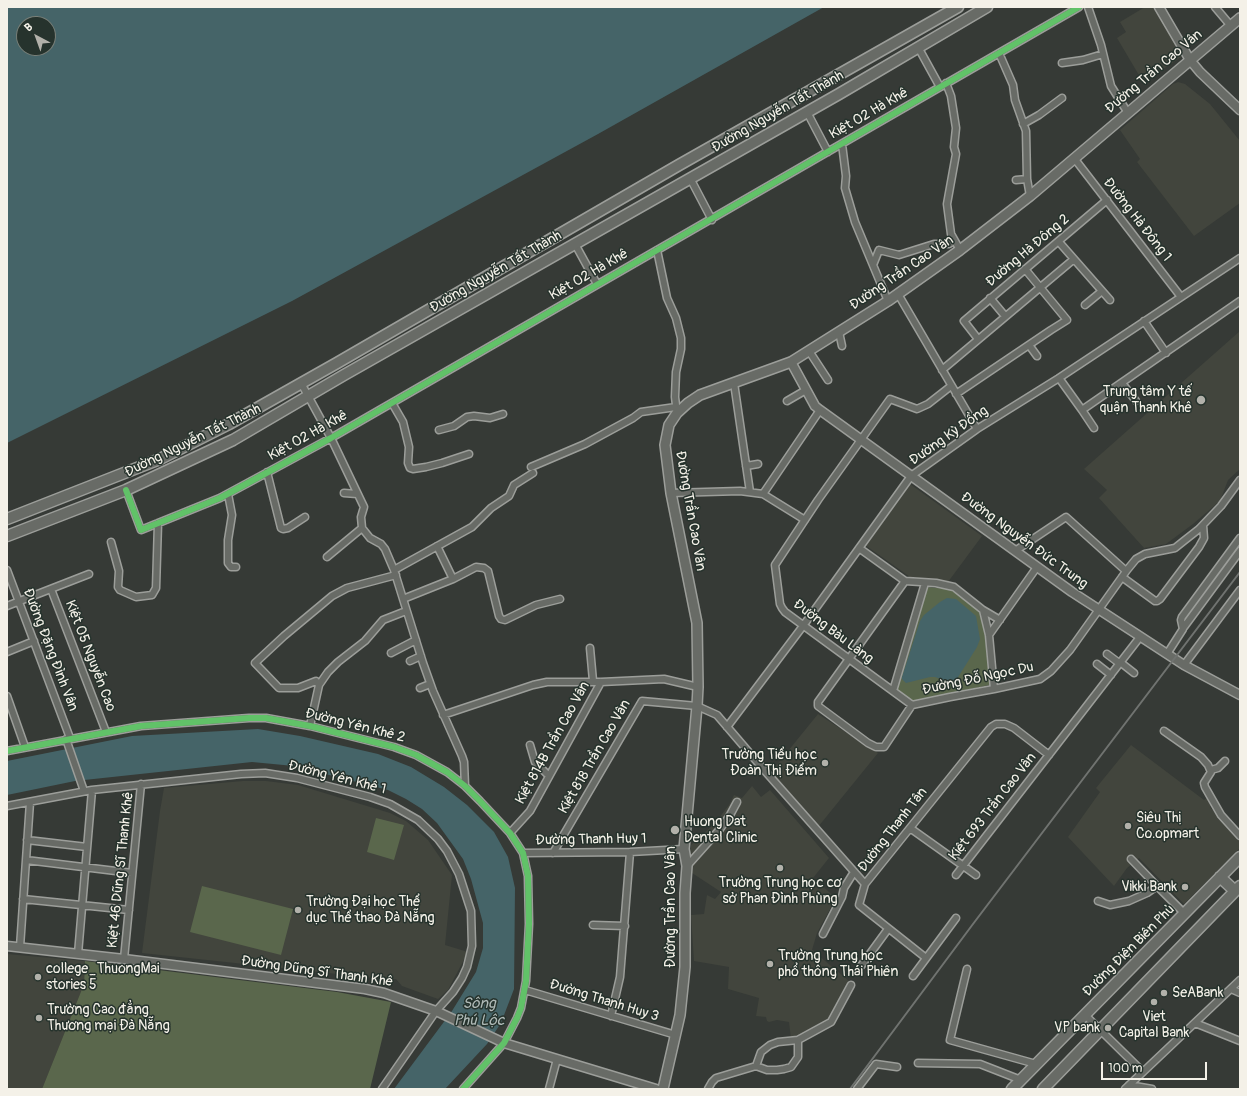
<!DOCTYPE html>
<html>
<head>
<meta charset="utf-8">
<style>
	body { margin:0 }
	#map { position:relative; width:1247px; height:1096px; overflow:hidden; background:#363a36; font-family:Pangolin,sans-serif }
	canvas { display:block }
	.frame { position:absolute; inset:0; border:8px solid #f4f1e8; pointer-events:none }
	.north { position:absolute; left:16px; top:16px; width:40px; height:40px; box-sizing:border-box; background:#26332d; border:1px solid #787f78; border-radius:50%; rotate:319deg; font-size:11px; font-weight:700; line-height:16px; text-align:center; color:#f4f1e8 }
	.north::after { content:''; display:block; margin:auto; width:14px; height:18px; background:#b2b1aa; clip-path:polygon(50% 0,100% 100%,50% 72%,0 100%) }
	.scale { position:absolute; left:1101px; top:1062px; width:106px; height:18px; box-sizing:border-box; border:2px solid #f4f1e8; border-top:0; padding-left:5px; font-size:12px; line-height:14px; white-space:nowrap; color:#f4f1e8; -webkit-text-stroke:3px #26332d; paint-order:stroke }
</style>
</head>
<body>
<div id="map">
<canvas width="1247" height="1096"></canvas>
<div class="frame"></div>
<div class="north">B</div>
<div class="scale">100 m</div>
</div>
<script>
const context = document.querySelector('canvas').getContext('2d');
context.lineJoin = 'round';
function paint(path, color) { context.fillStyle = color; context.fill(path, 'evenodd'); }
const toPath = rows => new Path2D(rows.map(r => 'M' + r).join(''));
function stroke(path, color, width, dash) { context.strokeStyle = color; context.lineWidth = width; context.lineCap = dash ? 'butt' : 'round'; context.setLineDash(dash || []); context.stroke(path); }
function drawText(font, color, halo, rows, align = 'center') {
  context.font = font + ' Pangolin,sans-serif'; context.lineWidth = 3; context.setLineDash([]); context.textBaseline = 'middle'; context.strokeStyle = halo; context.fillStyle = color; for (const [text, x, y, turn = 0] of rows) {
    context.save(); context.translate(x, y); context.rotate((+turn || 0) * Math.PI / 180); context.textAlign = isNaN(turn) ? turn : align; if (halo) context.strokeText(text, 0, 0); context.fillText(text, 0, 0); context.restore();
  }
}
const built = toPath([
	[1145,7,1153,7,1183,56,1143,82,1117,38,1126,32,1120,22],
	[1178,82,1185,84,1210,104,1240,141,1240,203,1194,236,1137,162,1140,159,1120,130,1173,84],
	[1240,331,1240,469,1228,480,1220,501,1193,524,1166,544,1144,548,1099,498,1107,490,1084,469],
	[910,484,982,536,948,582,910,577,865,545],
	[818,714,878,753,818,827,771,772],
	[1131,745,1204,800,1207,798,1212,804,1210,807,1240,839,1240,848,1184,904,1139,858,1127,868,1114,886,1068,837,1100,792,1096,788],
	[243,781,266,781,298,785,390,813,406,821,428,840,452,875,445,945,468,952,448,990,438,999,402,986,396,979,384,979,142,953,160,811,164,788],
	[752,786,761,797,770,790,829,858,813,878,836,898,817,933,812,950,849,981,827,1021,791,1039,789,1022,777,1020,769,1022,767,1021,766,1017,756,1016,759,998,728,989,729,967,694,961,691,915,704,914,707,895,715,899,721,892,689,871,691,845,715,823,729,805,734,795,742,798],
	[7,954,85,961,84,984,42,1089,7,1089]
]);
const green = toPath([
	[925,587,949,589,977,606,982,613,988,634,992,682,989,685,913,702,894,689],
	[376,818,404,825,394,860,367,852],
	[202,886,293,909,281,955,190,932],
	[85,961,337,992,391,1002,370,1089,42,1089,84,984]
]);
const water = toPath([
	[7,7,824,7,598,134,292,301,7,443],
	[24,24,48,24,48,48,24,48],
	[947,598,956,599,976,616,980,639,977,647,955,682,952,683,935,677,930,677,906,683,902,679,902,677,920,621,924,615,940,602],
	[258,729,300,736,378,754,411,767,444,787,467,805,494,832,508,857,515,888,514,989,501,1023,487,1044,445,1089,394,1089,452,1011,476,972,483,948,483,923,471,879,463,859,437,823,422,809,406,799,388,790,294,766,252,762,75,781,7,795,7,761,132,736]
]);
const minor = toPath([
	[1088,7,1101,45,1111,86,1128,113],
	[1215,7,1231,26],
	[918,47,940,87],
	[999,53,1013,85,1015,100,1026,131,1027,179,1030,196],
	[1062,63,1083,60,1103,54],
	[946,83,951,96,956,128,954,147,956,154,947,204,951,234,960,250],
	[807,112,828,152],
	[1023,124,1039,115,1062,98],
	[842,144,846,176,845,188,855,222,888,301],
	[1074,158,1181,297],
	[690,178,712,220],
	[1016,180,1027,179],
	[1059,242,1110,300],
	[575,244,597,284],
	[657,250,667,298,676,318,681,338,681,349,676,372,675,397,677,413],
	[873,265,879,250,899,255,934,244,949,244,954,241],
	[898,294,977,429],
	[990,298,1005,316],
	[1085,305,1102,291],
	[1144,321,1166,353],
	[839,332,842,346],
	[978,339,964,321,1107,200],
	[1029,345,1037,356],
	[809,351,828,380],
	[942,370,1074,259],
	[1059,378,1082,410,1240,301],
	[301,383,331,438,364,507,361,517,362,528,370,538,381,544,385,549,394,570,423,663,433,691,462,756,464,762,465,786],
	[734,383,750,492],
	[1122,383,1136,401],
	[956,394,1051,330,1067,320,1025,269],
	[787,401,806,390],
	[392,403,403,422,409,447,408,463,410,468,413,469,426,467,442,463,469,454],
	[1082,410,1094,428],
	[439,430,454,426,467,417,474,416,490,418,503,414],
	[746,466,758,464],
	[531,467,585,444,633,418,641,412,676,407],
	[267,472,281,528,283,529,288,528,305,517],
	[126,490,141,530,220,498,331,438,1079,7],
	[344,493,357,494],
	[671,493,740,491,763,494,805,520],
	[228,494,232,515,228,540,228,563,231,567,236,567],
	[763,494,820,410],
	[111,542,119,571,118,587,120,590,136,597,152,595,156,588,158,523],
	[437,546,453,579],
	[859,548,905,581,936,583,954,587,983,610,989,635,994,689],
	[1015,551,1066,517,1126,571],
	[327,557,362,528],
	[7,570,70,738],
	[394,570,472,527,491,508,509,496,514,485,533,473],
	[1122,577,1155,601,1157,601,1160,599,1199,547,1204,538,1203,525],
	[905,581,818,702,818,706,868,743,876,747,884,747,912,705,950,697,994,689,1040,679,1051,671,1070,650,1127,570,1136,559,1145,554,1175,548,1185,540,1199,529,1221,506,1240,480],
	[51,589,106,732],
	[403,599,453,579,476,567,484,568,488,571,499,616,501,619,505,620,536,605,560,599],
	[7,606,89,574],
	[983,610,1000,620],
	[1184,627,1240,551],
	[989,635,1037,567],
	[590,648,593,681],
	[7,652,34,641],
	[391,653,416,640],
	[1107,654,1119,663],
	[1167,654,1183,629,1181,620,1182,617,1240,538],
	[410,661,421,656],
	[1120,662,1134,673],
	[1097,664,1111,675],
	[1184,665,1240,590],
	[319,685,316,681,298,688,279,688,255,663,284,636,332,596,347,588,396,575],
	[420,688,430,684],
	[893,691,925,583],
	[7,696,25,747],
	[912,705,785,612,782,608,780,604,775,565,818,500,890,399,917,409,928,404,951,386],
	[443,715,533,685,547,682,601,682,664,679,698,687],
	[310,726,319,685,328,672,338,662,365,641,383,620,406,611],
	[727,727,803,626,911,476,977,429,1059,378,1240,258],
	[1164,731,1201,757,1208,765,1211,772,1204,783,1205,787,1221,815,1240,836],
	[66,739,84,791],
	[530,745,535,762,549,776],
	[7,751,141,726,249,718,266,718,310,726,394,747,416,755,447,772,465,786,480,801,510,833,523,853,528,876,529,924,526,981,521,1008,517,1018,504,1043,463,1089],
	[1211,770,1218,768,1225,761],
	[7,806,92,790,241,774,265,773,297,778,370,797,390,804,418,820,438,839,447,851,459,874,471,911,472,946,467,967,462,978,453,992,436,1011,382,1089],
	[910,828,976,875],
	[510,833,530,811,601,682],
	[27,840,87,847],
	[523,853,630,852,684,849],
	[553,853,642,701,697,706,717,715,765,771,865,884],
	[1131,859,1157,886],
	[26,860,132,873],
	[687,866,720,829,730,815,737,802],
	[956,875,1140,637],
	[23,899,129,910],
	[1098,901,1110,905,1129,901,1147,893,1157,886,1185,914],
	[593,925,625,926],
	[823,934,842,897,844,888,854,872],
	[20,947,30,802],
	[78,954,92,790],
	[926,958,859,905,865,884,991,727,996,724,1005,724,1014,728,1049,755],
	[124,959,141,784],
	[861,966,888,929],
	[967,969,950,1040,1036,1064],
	[913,976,956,918],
	[1231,989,1240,993],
	[525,990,676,1035],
	[1085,1015,1143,1072],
	[611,1016,620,977,630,852],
	[1195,1023,1240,1041],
	[918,1063,980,1064,1021,1080],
	[756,1066,767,1070,777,1070,784,1069,791,1067,798,1057,798,1040],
	[1129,1085,1152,1089],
	[549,1089,557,1059],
	[708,1089,712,1082,716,1078,756,1066,761,1052,770,1045,778,1042,798,1040,831,1022,851,985],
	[857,1089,876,1064,897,1067],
	[1125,1089,1240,980]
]);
const tertiary = toPath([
	[1159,7,1190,60,1200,72,1240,110],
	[791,362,815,406,820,410,1072,592,1184,665,1240,695],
	[7,946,124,959,365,989,384,993,436,1011,504,1043,656,1089]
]);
const secondary = toPath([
	[663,1089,680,1015,685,967,685,893,687,866,684,849,697,706,698,687,697,623,671,493,665,445,669,425,677,413,688,403,700,395,791,362,888,301,960,250,1030,196,1240,18]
]);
const primary = toPath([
	[7,519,160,459,229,424,337,363,679,165,958,7],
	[7,536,126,490,233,440,344,375,839,94,987,7],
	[1220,877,1235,891],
	[1012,1089,1240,857],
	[1043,1089,1240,886]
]);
const rail = toPath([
	[850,1089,973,924,1240,572]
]);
const cycleway = toPath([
	[126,490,141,530,220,498,331,438,1079,7],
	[7,751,141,726,249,718,266,718,310,726,394,747,416,755,447,772,465,786,480,801,510,833,523,853,528,876,529,924,526,981,521,1008,517,1018,504,1043,463,1089]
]);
const markers = [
	[1201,400,5,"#b2b1aa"],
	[825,763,4,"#b2b1aa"],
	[1128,826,4,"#b2b1aa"],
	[675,830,5,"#b2b1aa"],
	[780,868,4,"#b2b1aa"],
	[1185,887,4,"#b2b1aa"],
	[298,910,4,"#b2b1aa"],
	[770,964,4,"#b2b1aa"],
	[38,977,4,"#b2b1aa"],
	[1164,993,4,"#b2b1aa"],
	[1154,1002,4,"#b2b1aa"],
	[39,1018,4,"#b2b1aa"],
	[1108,1028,4,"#b2b1aa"]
];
const streetNames = [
	["Đường Trần Cao Vân",1154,72,-40],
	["Đường Nguyễn Tất Thành",778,112,-30],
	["Kiệt 02 Hà Khê",869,114,-30],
	["Đường Hà Đông 1",1137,220,52],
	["Đường Hà Đông 2",1028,251,-40],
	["Đường Nguyễn Tất Thành",496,272,-30],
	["Đường Trần Cao Vân",902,273,-34],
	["Kiệt 02 Hà Khê",589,275,-30],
	["Kiệt 02 Hà Khê",308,436,-29],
	["Đường Kỳ Đồng",949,436,-35],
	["Đường Nguyễn Tất Thành",193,441,-26],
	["Đường Trần Cao Vân",690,511,80],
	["Đường Nguyễn Đức Trung",1024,541,36],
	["Đường Bàu Làng",833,632,37],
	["Đường Đặng Đình Vân",50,650,69],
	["Kiệt 05 Nguyễn Cao",90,656,69],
	["Đường Đỗ Ngọc Du",978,679,-12],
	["Đường Yên Khê 2",355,726,14],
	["Kiệt 814B Trần Cao Vân",553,743,-61],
	["Kiệt 818 Trần Cao Vân",595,757,-60],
	["Đường Yên Khê 1",337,778,14],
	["Kiệt 693 Trần Cao Vân",993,807,-52],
	["Đường Thanh Tân",893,830,-52],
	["Đường Thanh Huy 1",591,840,-1],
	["Kiệt 46 Dũng Sĩ Thanh Khê",121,870,-84],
	["Đường Trần Cao Vân",671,907,-90],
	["Đường Điện Biên Phủ",1129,951,-45],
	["Đường Dũng Sĩ Thanh Khê",317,972,8],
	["Đường Thanh Huy 3",604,1001,17]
];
const poiNames = [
	["Trung tâm Y tế",1192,392,"right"],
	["quận Thanh Khê",1192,408,"right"],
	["Trường Tiểu học",817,755,"right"],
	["Đoàn Thị Điểm",817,771,"right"],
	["Siêu Thị",1136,818],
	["Co.opmart",1136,834],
	["Huong Dat",684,822],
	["Dental Clinic",684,838],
	["Trường Trung học cơ",780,883,"center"],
	["sở Phan Đình Phùng",780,899,"center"],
	["Vikki Bank",1177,887,"right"],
	["Trường Đại học Thể",306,902],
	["dục Thể thao Đà Nẵng",306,918],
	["Trường Trung học",778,956],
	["phổ thông Thái Phiên",778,972],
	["college_ThuongMai",46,969],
	["stories 5",46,985],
	["SeABank",1172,993],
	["Trường Cao đẳng",47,1010],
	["Thương mại Đà Nẵng",47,1026],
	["Viet",1154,1017,"center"],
	["Capital Bank",1154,1033,"center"],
	["VP bank",1100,1028,"right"]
];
const waterNames = [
	["Sông",479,1004],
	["Phú Lộc",479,1021]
];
paint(built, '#42453d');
paint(green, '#5a674c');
paint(water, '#456468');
stroke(minor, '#9c9e9a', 9);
stroke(tertiary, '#9c9e9a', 11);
stroke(secondary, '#9c9e9a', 12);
stroke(primary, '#9c9e9a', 13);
stroke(minor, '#686b66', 6);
stroke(tertiary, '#686b66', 8);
stroke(secondary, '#686b66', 9);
stroke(primary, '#686b66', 10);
stroke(rail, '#707370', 2);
stroke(cycleway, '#61c268', 6);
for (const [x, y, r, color] of markers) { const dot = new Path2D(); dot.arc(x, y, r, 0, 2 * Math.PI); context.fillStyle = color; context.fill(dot); stroke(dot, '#26332d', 1.5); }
drawText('14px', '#f4f1e8', '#26332d', streetNames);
drawText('14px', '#f4f1e8', '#26332d', poiNames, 'left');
drawText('italic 15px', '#afbab7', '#26332d', waterNames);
</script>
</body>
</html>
